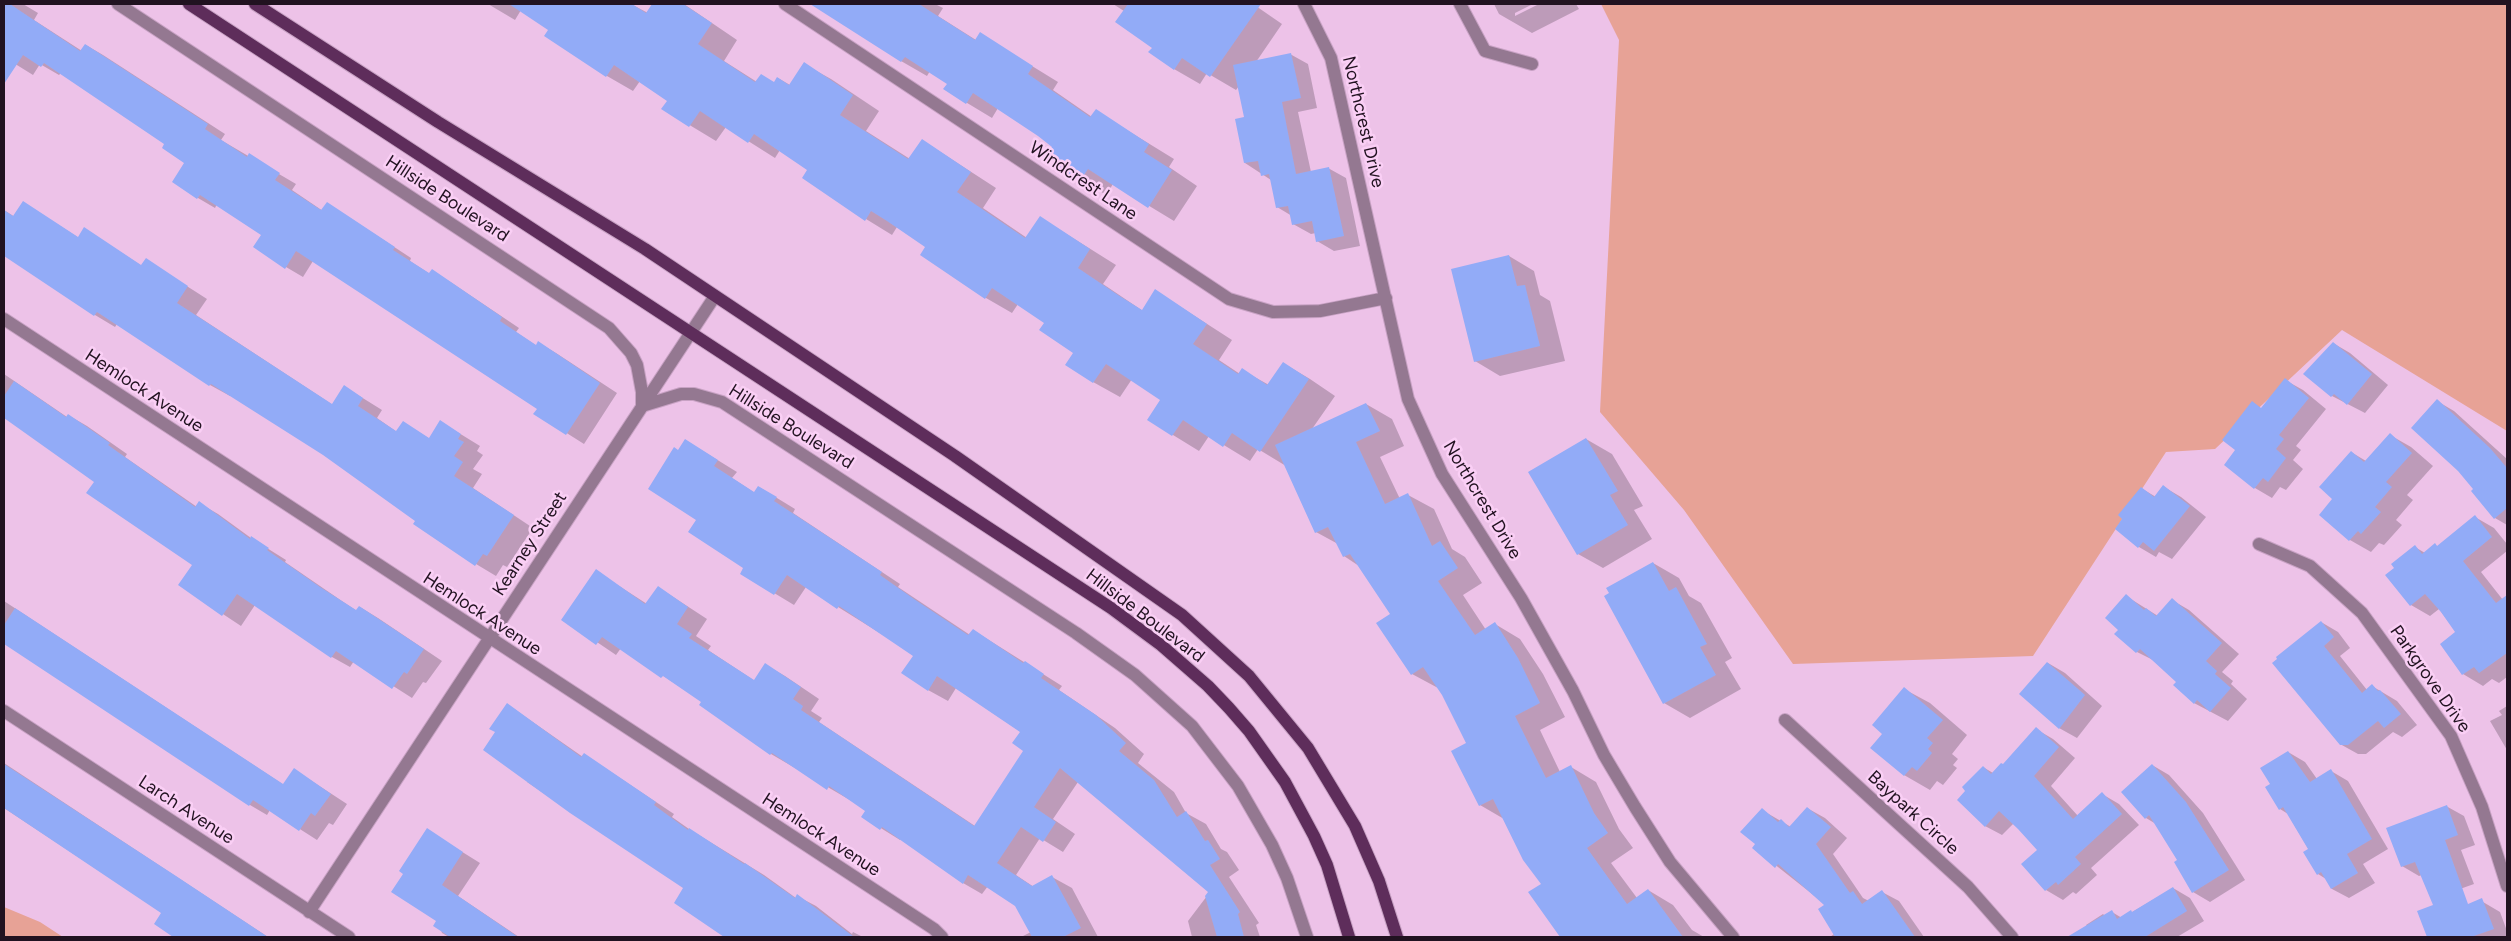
<!DOCTYPE html>
<html>
<head>
<meta charset="utf-8">
<style>
	body { margin:0 }
	#map { position:relative; width:2511px; height:941px; overflow:hidden; background:#edc2e8; font-family:Figtree,sans-serif }
	canvas { display:block }
	.frame { position:absolute; inset:0; border:5px solid #211220; pointer-events:none }
</style>
</head>
<body>
<div id="map">
<canvas width="2511" height="941"></canvas>
<div class="frame"></div>
</div>
<script>
const context = document.querySelector('canvas').getContext('2d');
context.lineJoin = 'round';
function paint(path, color) { context.fillStyle = color; context.fill(path, 'evenodd'); }
const toPath = rows => new Path2D(rows.map(r => 'M' + r).join(''));
function stroke(path, color, width, dash) { context.strokeStyle = color; context.lineWidth = width; context.lineCap = dash ? 'butt' : 'round'; context.setLineDash(dash || []); context.stroke(path); }
function drawText(font, color, halo, rows, align = 'center') {
  context.font = font + ' Figtree,sans-serif'; context.lineWidth = 5; context.setLineDash([]); context.textBaseline = 'middle'; context.strokeStyle = halo; context.fillStyle = color; for (const [text, x, y, turn = 0] of rows) {
    context.save(); context.translate(x, y); context.rotate((+turn || 0) * Math.PI / 180); context.textAlign = isNaN(turn) ? turn : align; if (halo) context.strokeText(text, 0, 0); context.fillText(text, 0, 0); context.restore();
  }
}
const green = toPath([
	[1601,4,2507,4,2507,431,2342,330,2215,449,2166,452,2033,656,1793,664,1684,510,1600,412,1619,40],
	[4,907,40,922,63,937,4,937]
]);
const shadow = toPath([
	[4,4,23,4,38,13,34,20,82,51,86,45,103,55,225,134,221,140,296,184,292,190,323,211,344,214,411,258,410,261,430,274,449,281,519,328,516,332,537,346,539,343,556,353,617,393,584,444,535,413,538,408,313,261,303,277,286,267,262,234,217,204,215,208,198,198,186,163,166,144,61,73,59,75,40,64,33,75,4,57],
	[488,4,631,4,648,13,654,4,684,4,737,40,724,61,757,82,775,83,778,78,790,85,804,64,831,79,879,111,866,131,910,159,922,140,996,188,983,208,1027,238,1041,218,1116,265,1103,284,1143,311,1156,291,1232,340,1219,360,1240,374,1242,370,1269,385,1283,363,1310,379,1335,396,1312,429,1366,404,1392,419,1404,446,1380,457,1400,499,1408,495,1434,509,1452,549,1465,557,1482,583,1463,595,1486,630,1495,624,1520,639,1543,674,1565,717,1540,730,1560,772,1571,767,1596,782,1619,829,1633,848,1611,863,1637,898,1648,890,1673,905,1692,930,1704,937,1561,937,1530,893,1542,884,1504,819,1480,805,1467,744,1443,694,1438,688,1412,674,1392,614,1359,566,1344,556,1338,544,1316,532,1286,466,1258,449,1250,461,1209,436,1199,451,1173,435,1149,420,1162,400,1132,379,1120,397,1093,382,1075,353,1045,323,1018,304,1012,313,986,298,927,247,897,227,892,235,866,219,809,169,780,150,775,158,726,127,716,141,663,109,669,100,640,81,633,91,607,76,550,29,521,10,515,20],
	[813,4,935,4,943,8,938,16,976,40,980,34,1058,82,1053,90,1092,117,1096,111,1174,159,1169,167,1197,186,1174,221,1113,184,1106,195,1047,158,1054,146,998,108,992,118,944,89,948,83,930,71,927,76,901,61],
	[1113,4,1210,4,1220,11,1225,4,1253,4,1282,24,1256,62,1290,54,1308,64,1317,108,1298,112,1311,172,1328,168,1346,178,1360,246,1334,251,1317,241,1316,233,1311,234,1293,224,1292,216,1277,207,1271,180,1245,163,1246,118,1239,86,1236,90,1207,73,1200,84,1174,69,1124,11],
	[1494,4,1533,4,1515,13,1515,16,1539,4,1576,4,1579,9,1532,33,1499,14],
	[24,203,79,238,85,229,142,266,164,272,193,290,207,299,196,315,333,405,345,387,382,410,377,418,397,432,404,423,430,439,441,422,480,446,477,451,483,455,473,469,482,474,473,488,533,528,507,567,503,565,496,576,476,564,324,454,231,395,230,396,210,385,117,324,115,327,95,315,4,255,4,210,15,217],
	[1509,256,1534,271,1540,295,1550,301,1565,361,1500,376,1475,361],
	[2333,343,2350,353,2388,385,2365,413,2332,396],
	[4,374,67,417,68,415,87,426,127,454,125,457,197,507,199,503,218,514,251,538,286,560,285,562,339,599,357,611,360,607,378,618,442,661,426,683,423,682,412,698,354,661,350,667,332,657,255,605,241,626,179,585,193,565,96,482,4,416],
	[2285,380,2303,390,2326,409,2296,446,2301,450,2293,460,2303,469,2286,490,2280,487,2272,498,2255,488,2237,450,2253,403,2262,409],
	[2437,401,2454,411,2507,459,2507,525,2495,518],
	[2390,435,2411,447,2433,466,2407,495,2413,500,2396,520,2402,525,2384,545,2379,543,2371,552,2350,540,2334,499,2351,452,2366,461],
	[1586,439,1612,454,1643,506,1634,510,1652,539,1603,568,1578,554],
	[685,440,737,472,732,478,755,493,759,487,795,509,793,513,900,584,898,587,970,635,973,630,1062,686,1059,690,1115,728,1144,754,1138,763,1174,792,1186,813,1206,824,1221,849,1227,852,1239,870,1229,877,1259,923,1256,925,1260,937,1192,937,1188,921,1210,892,1078,782,1053,819,1075,834,1063,852,1040,838,1016,875,1034,887,1052,877,1072,888,1098,937,1021,937,1031,932,1016,905,988,886,982,894,963,883,901,839,900,840,863,817,867,810,771,754,701,705,703,702,621,648,616,655,563,619,596,571,647,604,658,587,707,619,696,636,711,646,708,650,755,681,766,665,785,676,819,699,811,711,822,718,819,722,975,826,1025,751,1021,732,956,688,948,701,928,690,915,655,806,587,794,605,741,573,745,568,698,519,679,451],
	[2164,487,2181,497,2206,517,2172,559,2159,552,2156,557,2139,547,2141,488,2156,497],
	[2475,517,2494,528,2507,544,2507,551,2481,572,2503,600,2507,597,2507,677,2499,683,2492,679,2483,686,2463,674,2442,644,2457,633,2439,609,2430,616,2411,605,2387,576,2415,547,2425,553,2435,545,2439,547],
	[1653,563,1679,578,1689,596,1701,603,1732,658,1725,662,1741,689,1690,718,1664,703],
	[2126,596,2158,616,2172,600,2189,610,2239,654,2222,672,2233,681,2231,684,2247,699,2228,721,2194,703,2178,682,2155,661,2137,652,2116,634,2120,630],
	[4,601,284,785,295,770,347,804,333,825,329,823,317,840,270,810,267,815,250,805,4,643],
	[2321,622,2338,632,2350,648,2340,656,2367,690,2372,686,2397,701,2417,725,2402,737,2393,732,2366,754,2358,754,2340,744,2273,663],
	[2048,663,2065,673,2102,706,2077,738,2059,728],
	[1904,689,1930,703,1967,735,1952,754,1958,759,1953,765,1957,768,1943,785,1937,781,1930,790,1904,775],
	[507,704,583,757,602,766,674,814,672,817,689,829,764,875,796,898,797,896,816,906,852,934,853,932,863,937,726,937,675,902,685,888,527,782,528,780,496,732],
	[2507,706,2507,750,2490,721,2502,715,2499,711],
	[2036,729,2053,739,2075,758,2051,786,2078,816,2102,794,2119,804,2139,825,2091,868,2097,875,2076,894,2073,892,2063,900,2046,890,2023,865,2039,850,2014,823,2002,835,1985,826,1983,767,1993,773,2003,765],
	[2288,752,2305,762,2317,779,2331,771,2348,781,2388,849,2363,864,2375,883,2349,898,2332,889,2326,879,2318,874,2309,850,2288,814,2280,809,2272,785],
	[4,763,268,937,177,937,155,924,163,913,4,808],
	[2152,765,2169,775,2203,813,2245,880,2210,902,2193,892,2179,861,2156,824,2146,818],
	[2446,806,2464,816,2475,845,2461,850,2474,884,2443,895,2422,875,2419,876,2402,866],
	[1807,808,1825,818,1847,838,1833,854,1863,898,1869,901,1882,892,1899,901,1924,937,1830,937,1834,934,1826,905,1754,848,1756,844,1762,810,1791,827],
	[427,830,480,863,458,896,519,937,449,937,442,933,438,921,405,874],
	[2173,888,2190,898,2204,921,2177,937,2078,936,2089,929,2086,925,2103,914,2105,916,2112,912,2122,918],
	[2483,902,2500,912,2507,931,2507,937,2429,937,2422,920]
]);
const building = toPath([
	[4,4,10,4,80,51,85,44,208,124,205,129,247,157,249,153,280,173,275,180,321,210,327,202,395,247,393,250,429,273,432,269,502,317,500,321,536,345,538,341,600,383,566,435,533,414,537,409,296,251,285,269,253,247,261,235,200,195,197,199,172,182,184,163,162,148,164,144,44,63,41,67,23,55,4,84],
	[509,4,632,4,646,13,652,4,683,4,712,23,698,44,755,82,761,74,774,82,777,77,789,85,804,62,853,95,840,115,908,159,922,139,971,172,957,192,1025,238,1040,216,1090,249,1078,268,1118,295,1142,310,1155,289,1207,324,1193,344,1238,374,1242,368,1267,385,1283,362,1309,379,1260,452,1232,433,1223,447,1183,420,1172,436,1147,420,1160,400,1106,364,1093,383,1065,365,1073,353,1039,330,1044,323,992,288,985,299,920,255,925,247,887,221,871,211,865,221,802,178,807,170,754,134,748,143,700,111,689,127,661,109,667,101,614,65,606,77,544,36,548,30],
	[810,4,919,4,975,40,980,32,1033,66,1028,74,1090,117,1096,109,1149,144,1144,152,1172,170,1148,208,1088,169,1080,181,1045,159,1052,147,1038,136,973,93,966,104,943,89,947,84,905,57,901,62],
	[1128,4,1261,4,1210,77,1182,58,1174,70,1148,52,1152,48,1115,22],
	[1291,53,1301,98,1282,102,1296,174,1329,167,1344,236,1316,242,1312,221,1292,225,1288,206,1276,208,1269,174,1261,176,1258,161,1244,163,1235,119,1244,117,1233,65],
	[23,201,78,237,84,227,141,265,146,258,188,286,177,303,332,404,344,385,363,398,358,406,396,431,403,421,429,438,440,420,461,434,458,439,464,442,454,456,463,462,454,476,514,515,487,556,483,554,475,566,413,524,415,521,323,455,211,384,209,386,97,312,94,316,4,256,4,210,13,216],
	[1509,255,1517,286,1525,285,1540,346,1474,362,1451,269],
	[2333,342,2372,374,2347,405,2334,394,2331,397,2303,374],
	[2285,378,2309,398,2279,435,2284,439,2276,449,2286,458,2268,482,2263,478,2254,489,2224,465,2235,450,2222,440,2252,401,2261,408],
	[14,381,66,417,68,414,110,443,108,445,195,507,199,501,250,539,251,536,269,548,267,550,320,587,356,610,359,606,424,649,407,674,404,672,392,689,336,651,331,658,237,594,222,616,178,585,192,565,86,493,94,482,4,418,4,396],
	[2437,399,2490,448,2507,468,2507,508,2494,519,2471,491,2473,489,2458,471,2411,428],
	[1366,403,1380,431,1356,442,1385,504,1408,493,1432,546,1440,541,1458,568,1438,581,1475,635,1495,622,1518,658,1540,703,1515,716,1546,778,1571,765,1594,813,1608,833,1587,848,1627,904,1648,889,1683,937,1560,937,1528,892,1541,884,1523,860,1493,799,1479,806,1451,751,1466,743,1442,695,1423,667,1411,675,1376,623,1390,614,1350,554,1343,557,1328,527,1315,533,1275,445],
	[2390,433,2412,453,2386,482,2392,487,2375,507,2381,512,2361,534,2358,531,2349,541,2319,515,2332,499,2319,487,2351,451,2364,462],
	[1586,438,1618,491,1610,495,1628,525,1577,555,1528,472],
	[685,439,718,460,714,466,754,492,758,486,777,497,774,501,882,572,880,575,914,599,968,635,973,629,1023,663,1025,661,1044,674,1041,678,1096,715,1126,743,1119,751,1154,780,1177,817,1186,811,1205,841,1208,840,1220,859,1210,865,1240,912,1238,914,1244,937,1217,937,1205,896,1208,892,1060,768,1034,807,1056,822,1043,842,1021,827,997,863,1032,886,1052,875,1081,928,1063,937,1032,937,1015,906,968,875,963,884,882,827,880,830,861,817,865,811,829,786,827,790,772,753,770,755,699,705,701,702,663,676,661,678,602,637,596,645,561,620,596,569,645,604,658,586,688,607,677,624,692,634,689,638,754,680,765,663,801,687,793,699,803,706,801,710,974,826,1023,751,1012,743,1020,732,937,676,928,691,901,673,913,656,839,606,837,609,787,575,774,595,740,574,743,568,688,532,696,520,648,489,674,447,678,450],
	[2163,485,2190,506,2154,551,2143,542,2138,548,2115,529,2122,519,2118,515,2141,487,2154,497],
	[2475,515,2492,537,2463,561,2496,603,2507,595,2507,653,2479,673,2474,667,2462,675,2440,644,2455,632,2441,612,2425,594,2410,606,2385,575,2394,568,2391,564,2415,545,2422,554,2435,543,2437,546],
	[1653,562,1669,591,1676,587,1707,644,1700,647,1716,675,1663,704,1604,596,1609,593,1606,588],
	[2126,594,2144,610,2146,608,2156,616,2172,598,2222,643,2206,661,2217,671,2215,674,2231,688,2210,712,2197,700,2194,704,2173,685,2176,682,2140,649,2136,653,2114,634,2118,630,2105,618],
	[15,608,283,784,294,768,331,794,315,816,311,813,299,831,253,800,249,806,4,644,4,625],
	[2321,621,2334,637,2324,646,2362,693,2372,684,2378,691,2380,690,2401,714,2384,728,2378,721,2348,745,2340,745,2272,663,2277,659,2276,657],
	[2047,662,2085,695,2059,729,2019,694],
	[1904,687,1943,720,1927,738,1933,743,1928,749,1932,753,1917,771,1912,767,1904,776,1870,748,1882,734,1872,725],
	[507,703,581,757,584,753,656,802,654,805,688,830,689,828,744,864,745,863,795,898,797,894,854,937,724,937,674,903,683,888,570,813,483,750,495,732,489,729],
	[2036,727,2059,747,2034,776,2073,819,2102,792,2122,814,2075,857,2081,864,2058,885,2056,882,2045,891,2021,864,2037,850,2018,829,1999,811,1985,827,1957,800,1965,791,1962,787,1983,766,1991,774,2001,763,2003,764],
	[2288,751,2310,782,2331,769,2372,839,2347,854,2358,873,2331,889,2321,872,2317,875,2303,852,2308,849,2283,807,2279,810,2265,787,2270,784,2260,768],
	[4,764,176,876,268,937,173,937,154,924,161,913,4,808],
	[2152,764,2186,802,2229,870,2192,893,2174,862,2177,860,2149,815,2145,819,2121,792],
	[2447,805,2458,835,2445,840,2468,904,2482,898,2494,929,2471,937,2427,937,2417,911,2433,905,2415,862,2401,867,2386,828],
	[1807,807,1831,827,1816,844,1850,893,1853,891,1862,904,1882,890,1915,937,1835,937,1818,909,1824,905,1778,864,1775,868,1752,848,1755,844,1740,832,1762,808,1778,822,1781,819,1789,827],
	[427,828,463,852,442,885,518,937,450,937,433,926,436,921,391,892,403,874,399,871],
	[2173,887,2187,911,2145,937,2067,937,2112,910,2117,919,2131,910,2132,912]
]);
const minor = toPath([
	[118,4,609,328,631,353,637,365,642,392,642,406],
	[785,4,1229,299,1273,312,1320,311,1386,298],
	[1304,4,1331,58,1408,399,1442,474,1521,598,1573,691,1604,755,1635,807,1670,862,1733,937],
	[1460,4,1485,51,1532,64],
	[4,319,934,929,942,937],
	[642,406,681,394,694,394,722,402,1076,633,1135,675,1192,726,1238,786,1272,845,1287,878,1307,937],
	[2259,544,2310,566,2362,613,2451,736,2482,807,2507,886],
	[4,711,349,937],
	[1785,720,1968,887,2012,937],
	[309,912,715,296]
]);
const major = toPath([
	[189,4,1111,608,1161,645,1208,686,1229,708,1249,731,1285,782,1314,836,1327,865,1349,937],
	[255,4,438,122,645,249,955,456,1182,615,1249,676,1308,748,1355,826,1379,881,1397,937]
]);
const streetNames = [
	["Northcrest Drive",1363,122,77],
	["Windcrest Lane",1083,181,34],
	["Hillside Boulevard",447,199,33],
	["Hemlock Avenue",144,391,33],
	["Hillside Boulevard",791,427,32],
	["Northcrest Drive",1482,500,59],
	["Kearney Street",530,544,-57],
	["Hemlock Avenue",482,614,33],
	["Hillside Boulevard",1145,616,37],
	["Parkgrove Drive",2430,679,55],
	["Larch Avenue",186,810,33],
	["Baypark Circle",1913,813,42],
	["Hemlock Avenue",821,835,33]
];
paint(green, '#e7a296');
paint(shadow, '#0003');
paint(building, '#92abf7');
stroke(minor, '#c8a2c4', 14);
stroke(major, '#c8a2c4', 14);
stroke(minor, '#947891', 12);
stroke(major, '#5e2d5b', 12);
drawText('18px', '#211220', '#facff5', streetNames);
</script>
</body>
</html>
